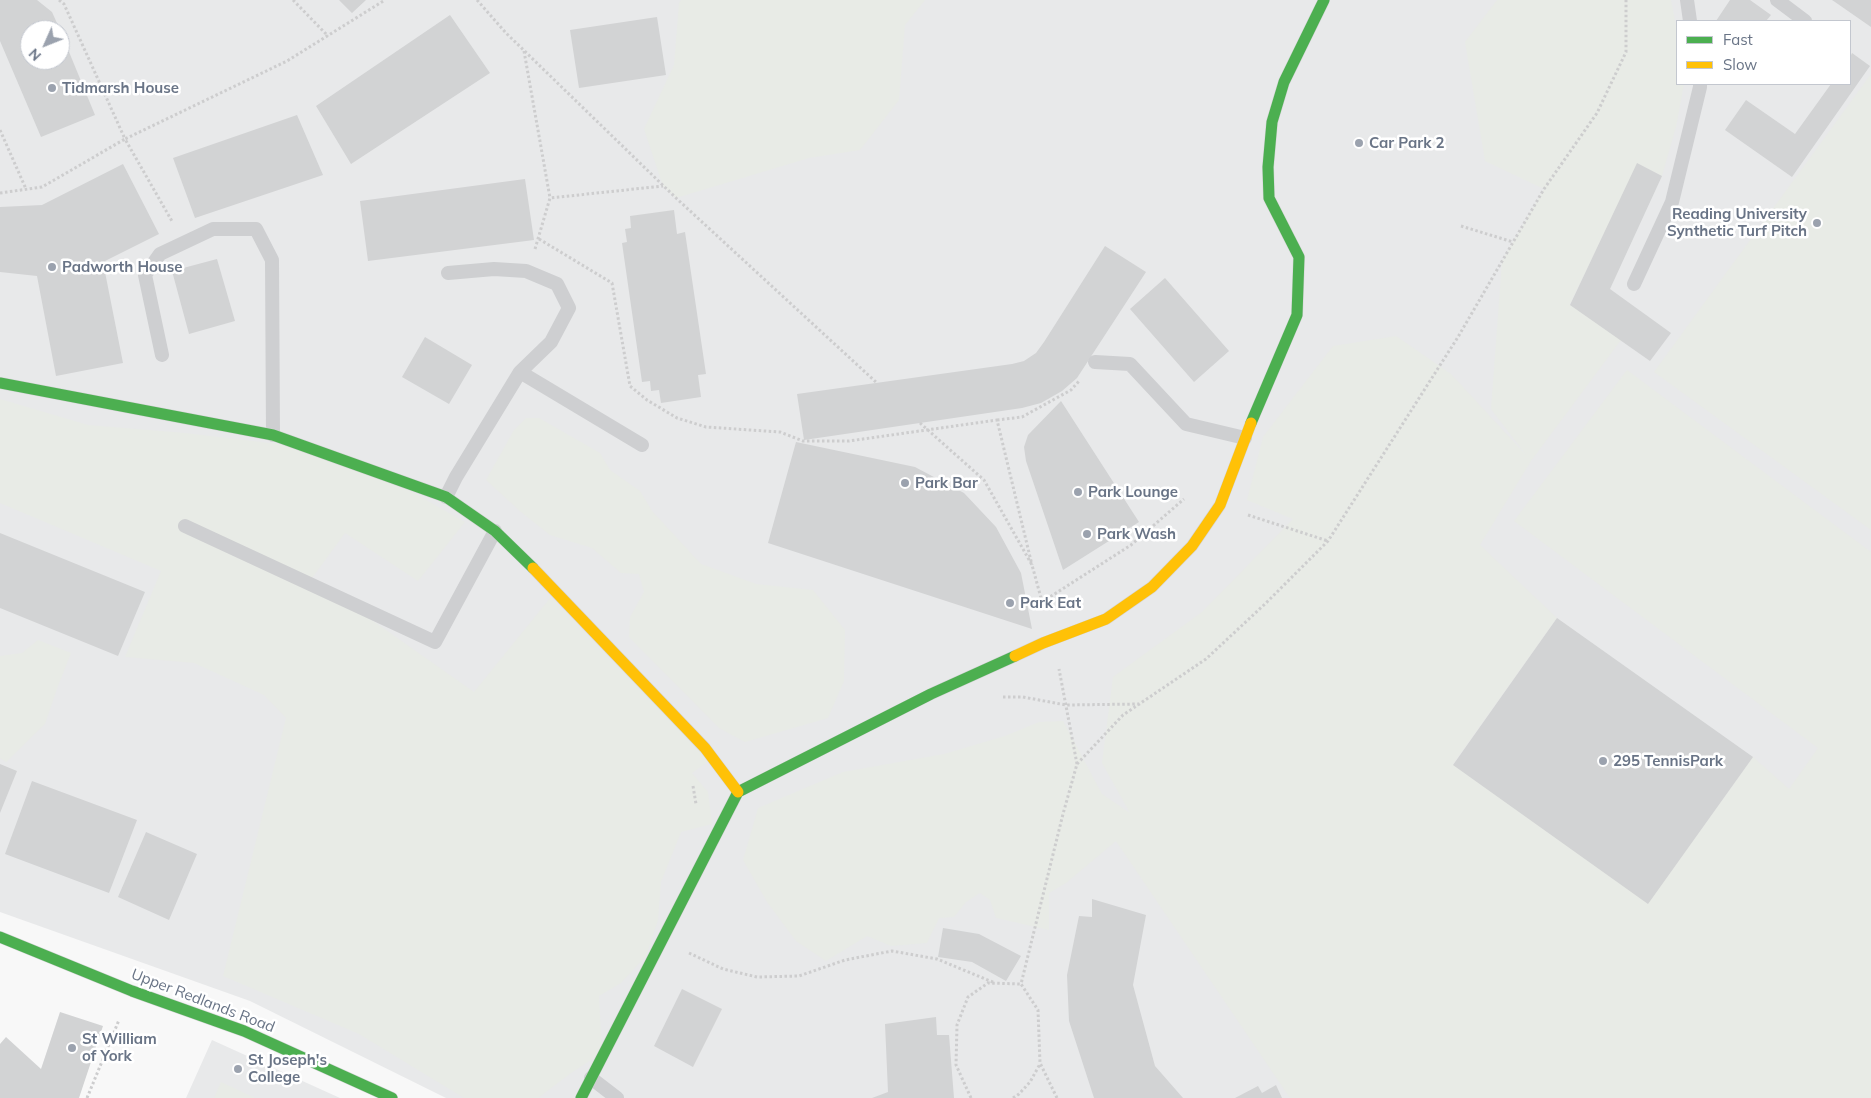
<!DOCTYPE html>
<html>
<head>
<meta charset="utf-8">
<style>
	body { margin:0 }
	#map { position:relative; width:1871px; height:1098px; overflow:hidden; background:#f8f8f8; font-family:Mulish,sans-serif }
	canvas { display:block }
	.legend { position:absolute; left:1676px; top:20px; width:175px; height:65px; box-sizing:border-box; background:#fff; border:1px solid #c3c7cf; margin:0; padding:6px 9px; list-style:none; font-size:15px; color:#697486 }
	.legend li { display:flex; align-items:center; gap:10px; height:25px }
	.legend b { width:25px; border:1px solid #c3c7cf }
	.north { position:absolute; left:20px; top:20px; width:50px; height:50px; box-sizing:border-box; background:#fff; border:1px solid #c3c7cf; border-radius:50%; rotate:226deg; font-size:14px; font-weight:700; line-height:20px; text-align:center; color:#697486 }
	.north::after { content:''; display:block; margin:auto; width:18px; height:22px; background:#9ba2ae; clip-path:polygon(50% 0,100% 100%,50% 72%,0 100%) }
</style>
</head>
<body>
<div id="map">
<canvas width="1871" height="1098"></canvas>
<ul class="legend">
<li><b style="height:6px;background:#4caf50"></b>Fast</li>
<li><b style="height:6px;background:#ffc107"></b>Slow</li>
</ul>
<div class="north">N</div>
</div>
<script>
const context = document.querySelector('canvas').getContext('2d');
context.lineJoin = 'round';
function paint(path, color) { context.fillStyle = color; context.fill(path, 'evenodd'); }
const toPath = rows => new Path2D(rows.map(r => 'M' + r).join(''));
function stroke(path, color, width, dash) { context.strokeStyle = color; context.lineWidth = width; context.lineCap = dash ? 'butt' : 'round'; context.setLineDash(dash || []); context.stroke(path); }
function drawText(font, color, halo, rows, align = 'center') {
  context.font = font + ' Mulish,sans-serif'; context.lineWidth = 5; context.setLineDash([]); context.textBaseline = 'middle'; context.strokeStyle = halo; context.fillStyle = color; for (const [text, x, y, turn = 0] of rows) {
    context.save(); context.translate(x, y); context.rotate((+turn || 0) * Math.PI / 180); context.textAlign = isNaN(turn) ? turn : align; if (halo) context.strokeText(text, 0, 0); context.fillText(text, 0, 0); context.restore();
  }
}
const built = toPath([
	[0,0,1871,0,1871,1098,446,1098,250,1001,0,912],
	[1677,21,1850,21,1850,84,1677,84],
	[30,30,60,30,60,60,30,60],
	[212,1040,340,1098,186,1098]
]);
const green = toPath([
	[681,0,925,0,905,25,899,100,860,150,809,158,676,198,663,186,644,129,674,65,679,3],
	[1497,0,1671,0,1677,31,1677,84,1684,84,1676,127,1662,176,1638,164,1570,304,1621,340,1531,461,1480,545,1557,618,1453,764,1648,903,1753,757,1789,789,1818,748,1514,521,1627,370,1871,552,1871,1098,1290,1098,1116,841,1066,883,1049,893,1049,930,996,918,990,900,980,893,966,902,954,917,939,918,927,943,891,946,867,936,826,961,796,941,767,902,743,860,752,829,758,808,843,772,944,754,1005,736,1039,722,1063,721,1102,794,1130,813,1102,763,1113,677,1202,612,1293,519,1247,500,1263,437,1333,346,1396,336,1451,374,1526,455,1491,409,1502,261,1544,189,1485,161,1465,42],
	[1871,74,1871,530,1654,372],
	[0,399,88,425,185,433,295,446,389,479,465,522,418,581,345,533,312,578,474,692,551,597,709,761,692,773,708,792,712,824,681,832,661,882,658,920,646,956,621,983,599,996,602,1053,571,1073,538,1098,464,1098,359,1034,223,976,286,718,264,695,194,663,125,657,161,571,0,503],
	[526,418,539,418,600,453,610,470,640,491,652,511,701,564,756,584,813,590,845,630,844,681,828,718,745,742,719,728,629,637,630,617,644,592,639,574,621,573,592,548,550,535,521,512,486,480,514,430],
	[38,640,71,653,58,686,45,724,6,762,0,758,0,656,22,653],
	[221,1082,255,1098,214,1098]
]);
const building = toPath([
	[0,0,37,0,52,12,60,30,30,30,30,60,60,60,60,30,95,115,41,137,0,41],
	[339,0,366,0,352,13],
	[1730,0,1750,0,1771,15,1766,21,1716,21],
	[1832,0,1871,0,1871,27,1835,2],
	[450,15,490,73,351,164,316,106],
	[657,17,666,75,579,88,570,30],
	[1852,53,1870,66,1792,177,1725,130,1746,100,1795,134,1831,84,1850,84,1850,57],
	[297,115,323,175,195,218,173,158],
	[1637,163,1662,176,1610,289,1671,333,1650,361,1570,305],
	[123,164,159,234,103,262,123,363,56,376,37,276,0,272,0,207,42,205],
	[525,179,534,240,368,261,360,201],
	[674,210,677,234,685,232,706,374,698,375,701,397,661,403,659,390,651,391,650,381,642,382,622,243,627,242,625,229,631,228,630,216],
	[1105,246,1146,272,1077,378,1062,391,1041,403,1022,408,804,440,797,394,1012,364,1024,361,1036,353,1044,342],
	[217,259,235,321,189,334,172,271],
	[1165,278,1229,351,1194,382,1130,309],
	[425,337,472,365,449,404,402,377],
	[1061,401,1139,522,1063,570,1026,461,1024,447,1028,435],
	[796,442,915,467,964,493,996,527,1021,573,1032,629,768,543],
	[0,533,145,592,118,656,0,608],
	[1557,618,1753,757,1648,904,1453,765],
	[0,764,17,771,0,813],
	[32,781,137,820,109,893,5,854],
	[146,832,197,854,169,920,118,897],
	[1092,899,1146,915,1133,985,1155,1066,1183,1098,1094,1098,1069,1021,1067,975,1079,916,1092,917],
	[943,928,979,934,1021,956,1006,981,972,962,938,957],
	[682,989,722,1009,693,1067,654,1046],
	[60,1012,103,1026,79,1098,0,1098,0,1044,6,1037,41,1069],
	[936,1017,937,1035,949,1035,954,1098,872,1098,888,1092,885,1024],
	[1276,1085,1282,1098,1235,1098,1258,1086,1262,1093]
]);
const path = toPath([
	[59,0,64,4,125,139,287,61,385,0],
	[293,0,328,36],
	[477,0,506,33,676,198,877,383],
	[524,51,550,198],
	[0,130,26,189],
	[0,193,42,187,125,139,173,223],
	[1461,226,1513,242],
	[539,239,612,283,630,386,647,400,677,418,706,427,780,432,803,441,849,441,997,420,1032,565],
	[535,249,550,198,663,186],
	[997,420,1022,417,1071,390,1080,380],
	[920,423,984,480,1032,565,1044,609],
	[1248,515,1328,541],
	[1042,602,1131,545,1184,499],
	[1003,697,1023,697,1066,705,1139,704],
	[1077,764,1123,715,1206,659,1266,603,1328,541,1458,337,1544,189,1597,113,1626,52,1626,0],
	[693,786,696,804],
	[689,953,723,969,757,977,799,976,845,960,892,951,937,959,995,983],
	[87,1098,119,1020],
	[971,1098,956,1065,957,1025,968,997,988,983,1021,984],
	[1013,1098,1019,1094,1030,1082,1040,1064],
	[1057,1098,1040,1063,1038,1010,1021,984,1063,814,1077,764,1059,669]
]);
const lane = toPath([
	[1687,0,1690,21],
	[1777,0,1805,21],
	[1634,284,1672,202,1700,87,1700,84],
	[162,355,145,275,160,254,213,229,256,229,272,260,273,435],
	[1095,362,1130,364,1186,424,1245,438],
	[520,372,642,445],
	[446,497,456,477,520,372,551,342,569,308,557,284,526,271,494,269,448,273],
	[185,526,435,642,495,531],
	[591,1078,617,1098]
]);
const fast = toPath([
	[0,383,273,435,446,497,495,531,533,568],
	[1251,423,1297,315,1299,257,1269,198,1268,167,1272,122,1284,82,1324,0],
	[0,937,132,991,244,1031,392,1098],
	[581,1098,738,792,931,694,1015,656]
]);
const slow = toPath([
	[533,568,705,748,738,792],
	[1015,656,1043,643,1106,619,1152,587,1192,546,1220,505,1251,423]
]);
const markers = [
	[52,88,5,"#9ba2ae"],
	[1359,143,5,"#9ba2ae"],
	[1817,223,5,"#9ba2ae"],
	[52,267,5,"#9ba2ae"],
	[905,483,5,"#9ba2ae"],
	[1078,492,5,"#9ba2ae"],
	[1087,534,5,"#9ba2ae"],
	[1010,603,5,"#9ba2ae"],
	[1603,761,5,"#9ba2ae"],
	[72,1048,5,"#9ba2ae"],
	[238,1069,5,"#9ba2ae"]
];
const poiNames = [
	["Tidmarsh House",62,88],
	["Car Park 2",1369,143],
	["Reading University",1807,214,"right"],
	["Synthetic Turf Pitch",1807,231,"right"],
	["Padworth House",62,267],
	["Park Bar",915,483],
	["Park Lounge",1088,492],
	["Park Wash",1097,534],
	["Park Eat",1020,603],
	["295 TennisPark",1613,761],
	["St William",82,1039],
	["of York",82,1056],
	["St Joseph's",248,1060],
	["College",248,1077]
];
const streetNames = [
	["Upper Redlands Road",203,1001,21]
];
paint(built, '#e8e9ea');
paint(green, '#e8ebe6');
paint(building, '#d2d3d4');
stroke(fast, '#d4d4d6', 12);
stroke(slow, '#d4d4d6', 12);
stroke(path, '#cdcdce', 3, [2.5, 2.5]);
stroke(lane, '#cecfd1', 14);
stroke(fast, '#4caf50', 11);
stroke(slow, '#ffc107', 11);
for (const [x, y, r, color] of markers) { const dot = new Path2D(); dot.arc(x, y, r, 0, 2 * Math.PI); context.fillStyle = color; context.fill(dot); stroke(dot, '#fff', 2); }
drawText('bold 15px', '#697486', '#fff', poiNames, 'left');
drawText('15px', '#697486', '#fff', streetNames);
</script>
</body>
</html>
